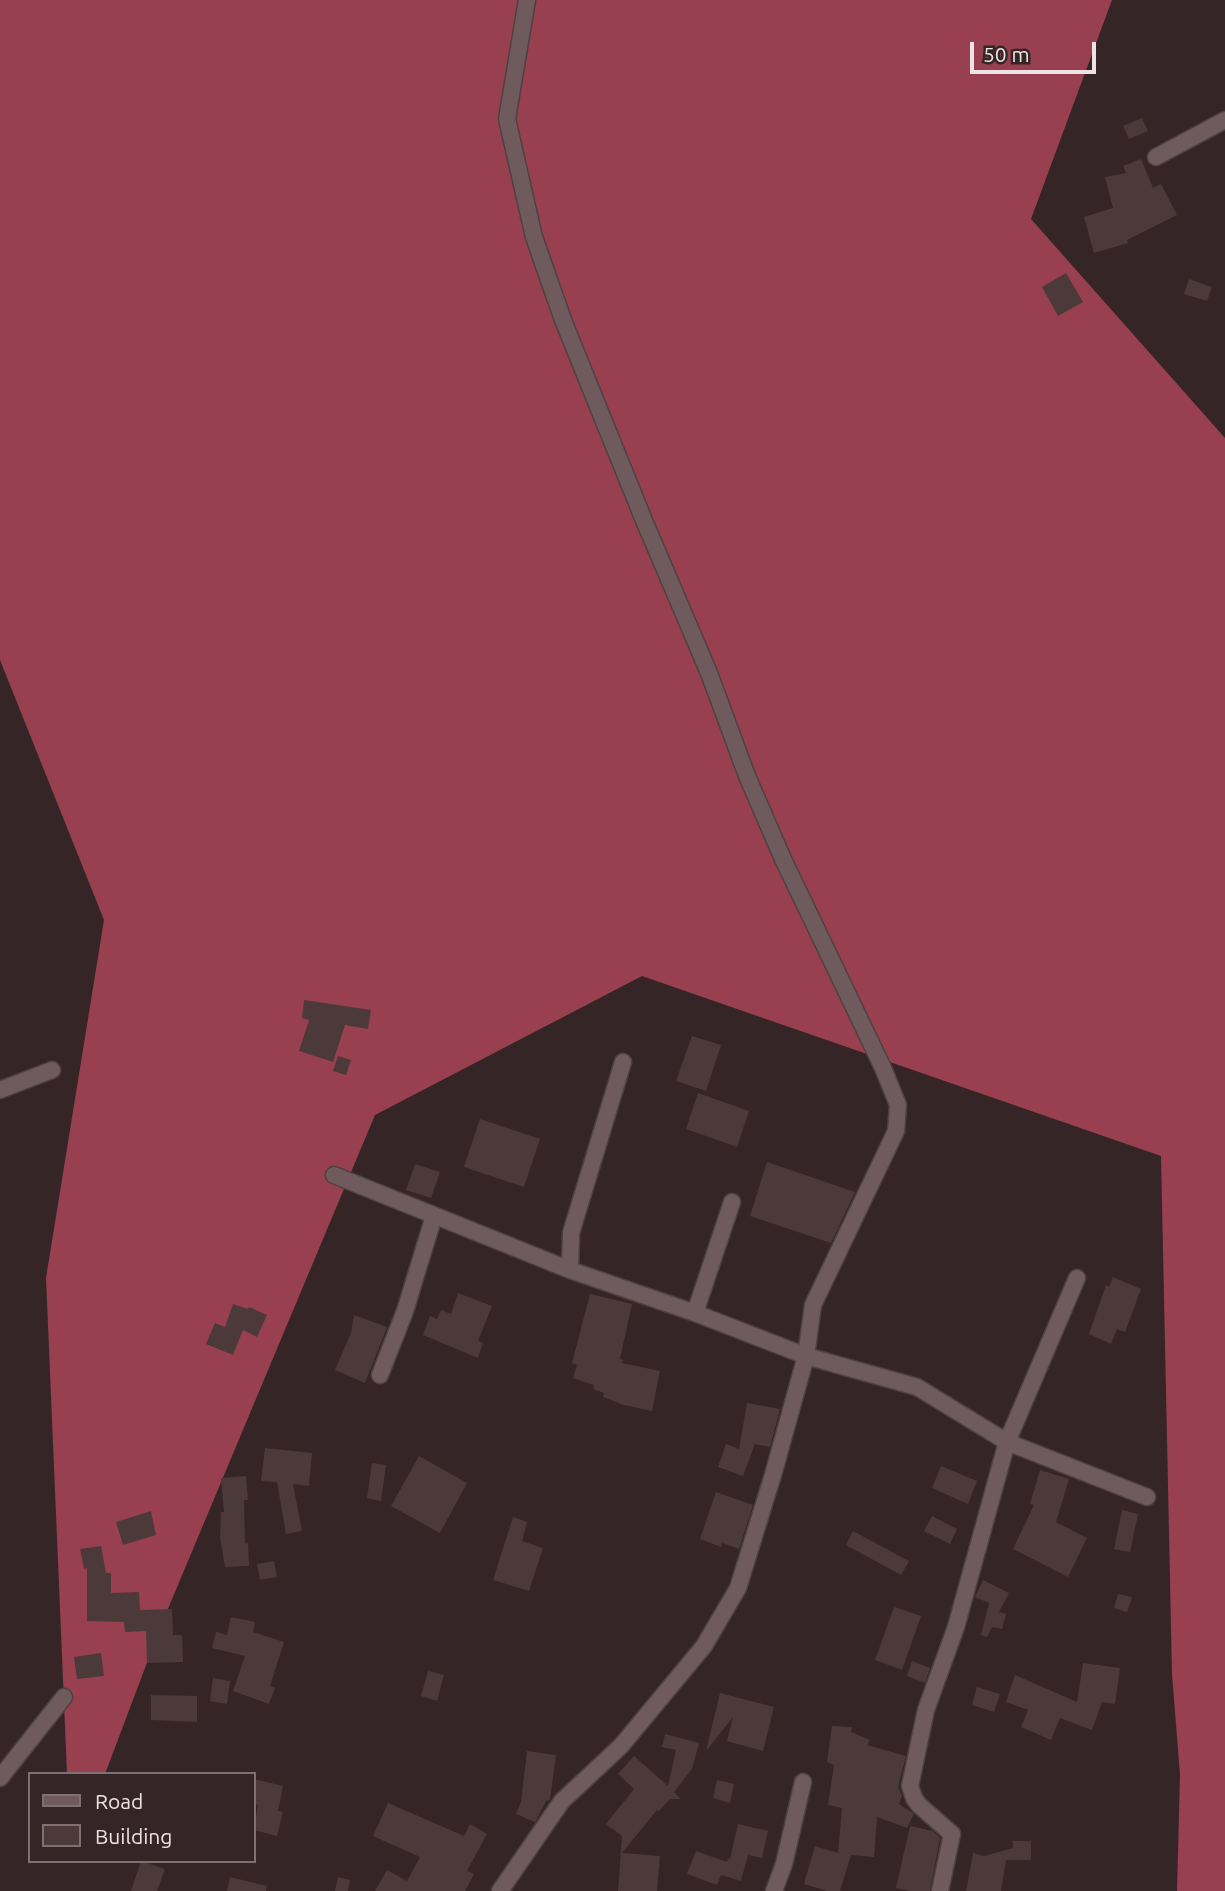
<!DOCTYPE html>
<html>
<head>
<meta charset="utf-8">
<style>
	body { margin:0 }
	#map { position:relative; width:1225px; height:1891px; overflow:hidden; background:#352526; font-family:Ubuntu,sans-serif }
	canvas { display:block }
	.legend { position:absolute; left:28px; top:1772px; width:228px; height:91px; box-sizing:border-box; background:#352526; border:2px solid #7f7172; margin:0; padding:9px 12px; list-style:none; font-size:21px; color:#eee3e4 }
	.legend li { display:flex; align-items:center; gap:14px; height:35px }
	.legend b { width:35px; border:2px solid #7f7172 }
	.scale { position:absolute; left:970px; top:42px; width:126px; height:32px; box-sizing:border-box; border:4px solid #eee3e4; border-top:0; padding-left:9px; font-size:21px; line-height:24px; white-space:nowrap; color:#eee3e4; -webkit-text-stroke:5px #352526; paint-order:stroke }
</style>
</head>
<body>
<div id="map">
<canvas width="1225" height="1891"></canvas>
<ul class="legend">
<li><b style="height:9px;background:#6f5b5d"></b>Road</li>
<li><b style="height:19px;background:#4c3a3b"></b>Building</li>
</ul>
<div class="scale">50 m</div>
</div>
<script>
const context = document.querySelector('canvas').getContext('2d');
context.lineJoin = 'round';
function paint(path, color) { context.fillStyle = color; context.fill(path, 'evenodd'); }
const toPath = rows => new Path2D(rows.map(r => 'M' + r).join(''));
function stroke(path, color, width, dash) { context.strokeStyle = color; context.lineWidth = width; context.lineCap = dash ? 'butt' : 'round'; context.setLineDash(dash || []); context.stroke(path); }
const forest = toPath([
	[0,0,1112,0,1031,219,1225,438,1225,1891,1177,1891,1180,1775,1172,1674,1161,1156,642,976,375,1115,162,1623,105,1774,67,1774,46,1278,104,920,0,660]
]);
const building = toPath([
	[1142,118,1148,131,1129,139,1123,126],
	[1141,159,1153,188,1161,184,1177,215,1127,240,1128,243,1094,253,1084,217,1113,208,1105,177,1126,173,1123,166],
	[1066,273,1083,302,1058,316,1042,287],
	[1189,279,1212,287,1207,301,1184,294],
	[304,1000,371,1010,368,1029,345,1025,333,1062,299,1051,309,1020,302,1018],
	[692,1036,721,1045,706,1091,676,1081],
	[338,1056,351,1060,346,1075,333,1071],
	[698,1093,749,1111,737,1147,686,1129],
	[480,1119,540,1139,524,1187,464,1167],
	[767,1162,855,1192,831,1243,750,1216],
	[415,1164,440,1172,431,1198,406,1190],
	[1113,1277,1141,1289,1125,1332,1117,1329,1111,1344,1089,1334,1106,1285,1109,1287],
	[458,1293,492,1306,478,1341,483,1343,478,1358,423,1335,430,1316,437,1319,441,1310,451,1314],
	[590,1294,632,1304,620,1359,623,1360,622,1363,660,1371,652,1411,624,1405,603,1397,604,1393,593,1389,594,1385,573,1378,577,1365,572,1363],
	[233,1304,248,1309,249,1307,267,1315,257,1337,243,1330,233,1355,206,1344,215,1323,225,1327],
	[354,1315,387,1327,365,1383,335,1370,351,1333],
	[747,1403,780,1409,770,1447,755,1444,743,1476,718,1467,726,1444,739,1449],
	[265,1448,312,1453,309,1486,293,1484,302,1531,286,1534,277,1482,261,1481],
	[419,1456,467,1483,440,1533,391,1506],
	[372,1463,386,1465,381,1501,367,1498],
	[941,1466,977,1481,968,1504,932,1488],
	[1040,1470,1069,1479,1056,1522,1087,1538,1068,1577,1013,1549,1034,1505,1030,1504],
	[246,1476,248,1500,244,1500,245,1544,248,1543,249,1566,225,1567,220,1538,221,1512,224,1512,221,1478],
	[716,1492,753,1505,739,1549,722,1543,721,1547,700,1539],
	[1122,1510,1138,1514,1130,1552,1114,1549],
	[151,1511,156,1535,123,1545,116,1522],
	[932,1516,957,1529,950,1544,924,1531],
	[513,1517,527,1522,522,1541,543,1548,529,1591,493,1580],
	[853,1531,909,1561,901,1575,846,1545],
	[101,1546,106,1573,111,1573,111,1593,139,1592,140,1610,172,1609,173,1635,182,1635,183,1662,147,1663,146,1631,125,1632,124,1622,87,1621,87,1568,84,1569,80,1549],
	[274,1561,277,1577,260,1580,257,1564],
	[983,1580,1009,1593,999,1612,1006,1614,1002,1629,992,1627,987,1637,981,1635,989,1603,975,1597],
	[1118,1594,1132,1597,1127,1612,1114,1608],
	[894,1607,921,1616,902,1670,875,1660],
	[231,1617,255,1622,253,1632,284,1642,270,1686,275,1688,269,1704,233,1691,245,1656,212,1648,216,1632,227,1635],
	[101,1653,104,1676,77,1679,74,1657],
	[912,1661,930,1668,925,1683,907,1676],
	[1083,1663,1120,1668,1115,1704,1102,1702,1092,1730,1060,1718,1051,1740,1021,1727,1028,1710,1006,1702,1015,1675,1077,1702],
	[428,1671,444,1675,437,1701,421,1696],
	[213,1678,230,1681,227,1704,210,1701],
	[977,1687,1000,1694,994,1712,972,1705],
	[720,1693,774,1707,763,1751,727,1741,733,1717,706,1751],
	[151,1695,197,1696,197,1722,151,1720],
	[832,1726,852,1727,851,1732,870,1740,867,1745,906,1756,898,1787,902,1796,899,1804,914,1814,907,1828,877,1817,874,1857,851,1855,840,1891,827,1891,804,1884,815,1846,838,1853,842,1808,828,1805,834,1765,827,1762],
	[665,1734,699,1743,692,1769,674,1792,681,1799,670,1799,659,1811,657,1810,622,1853,660,1856,657,1891,618,1891,622,1836,606,1824,634,1789,618,1774,634,1756,668,1786,676,1750,662,1747],
	[527,1751,556,1755,550,1800,546,1801,535,1822,516,1814,521,1802],
	[254,1779,283,1786,278,1811,283,1812,277,1836,254,1830,258,1805,254,1804],
	[717,1780,734,1784,730,1803,713,1798],
	[388,1803,464,1836,470,1824,487,1834,467,1871,474,1874,465,1891,375,1891,387,1870,407,1881,420,1857,373,1836],
	[738,1824,768,1831,762,1858,748,1855,741,1881,721,1875,717,1885,687,1874,696,1851,727,1862,728,1858,730,1859],
	[910,1826,933,1831,940,1838,930,1891,910,1891,896,1888],
	[1013,1841,1031,1841,1031,1860,1006,1860,1001,1891,966,1891,973,1853,984,1856,1013,1848],
	[141,1861,165,1869,157,1891,131,1891],
	[230,1877,267,1886,266,1891,227,1891],
	[338,1877,350,1880,348,1891,335,1891]
]);
const street = toPath([
	[1156,157,1225,120],
	[0,1090,52,1070],
	[334,1175,570,1270,695,1313,806,1356,917,1387,1007,1442,1147,1497],
	[570,1270,571,1233,623,1062],
	[695,1313,732,1202],
	[380,1375,405,1311,434,1216],
	[0,1778,64,1697],
	[500,1891,562,1801,621,1746,704,1646,738,1588,773,1475,806,1356,813,1305,896,1131,898,1105,883,1068,783,859,747,776,709,673,643,518,563,320,534,237,507,119,527,0],
	[774,1891,784,1864,803,1782],
	[940,1891,952,1834,919,1805,914,1798,910,1786,926,1710,956,1627,1007,1442,1077,1278]
]);
paint(forest, '#98404f');
paint(building, '#4c3a3b');
stroke(street, '#4e4142', 19);
stroke(street, '#6f5b5d', 16);
</script>
</body>
</html>
